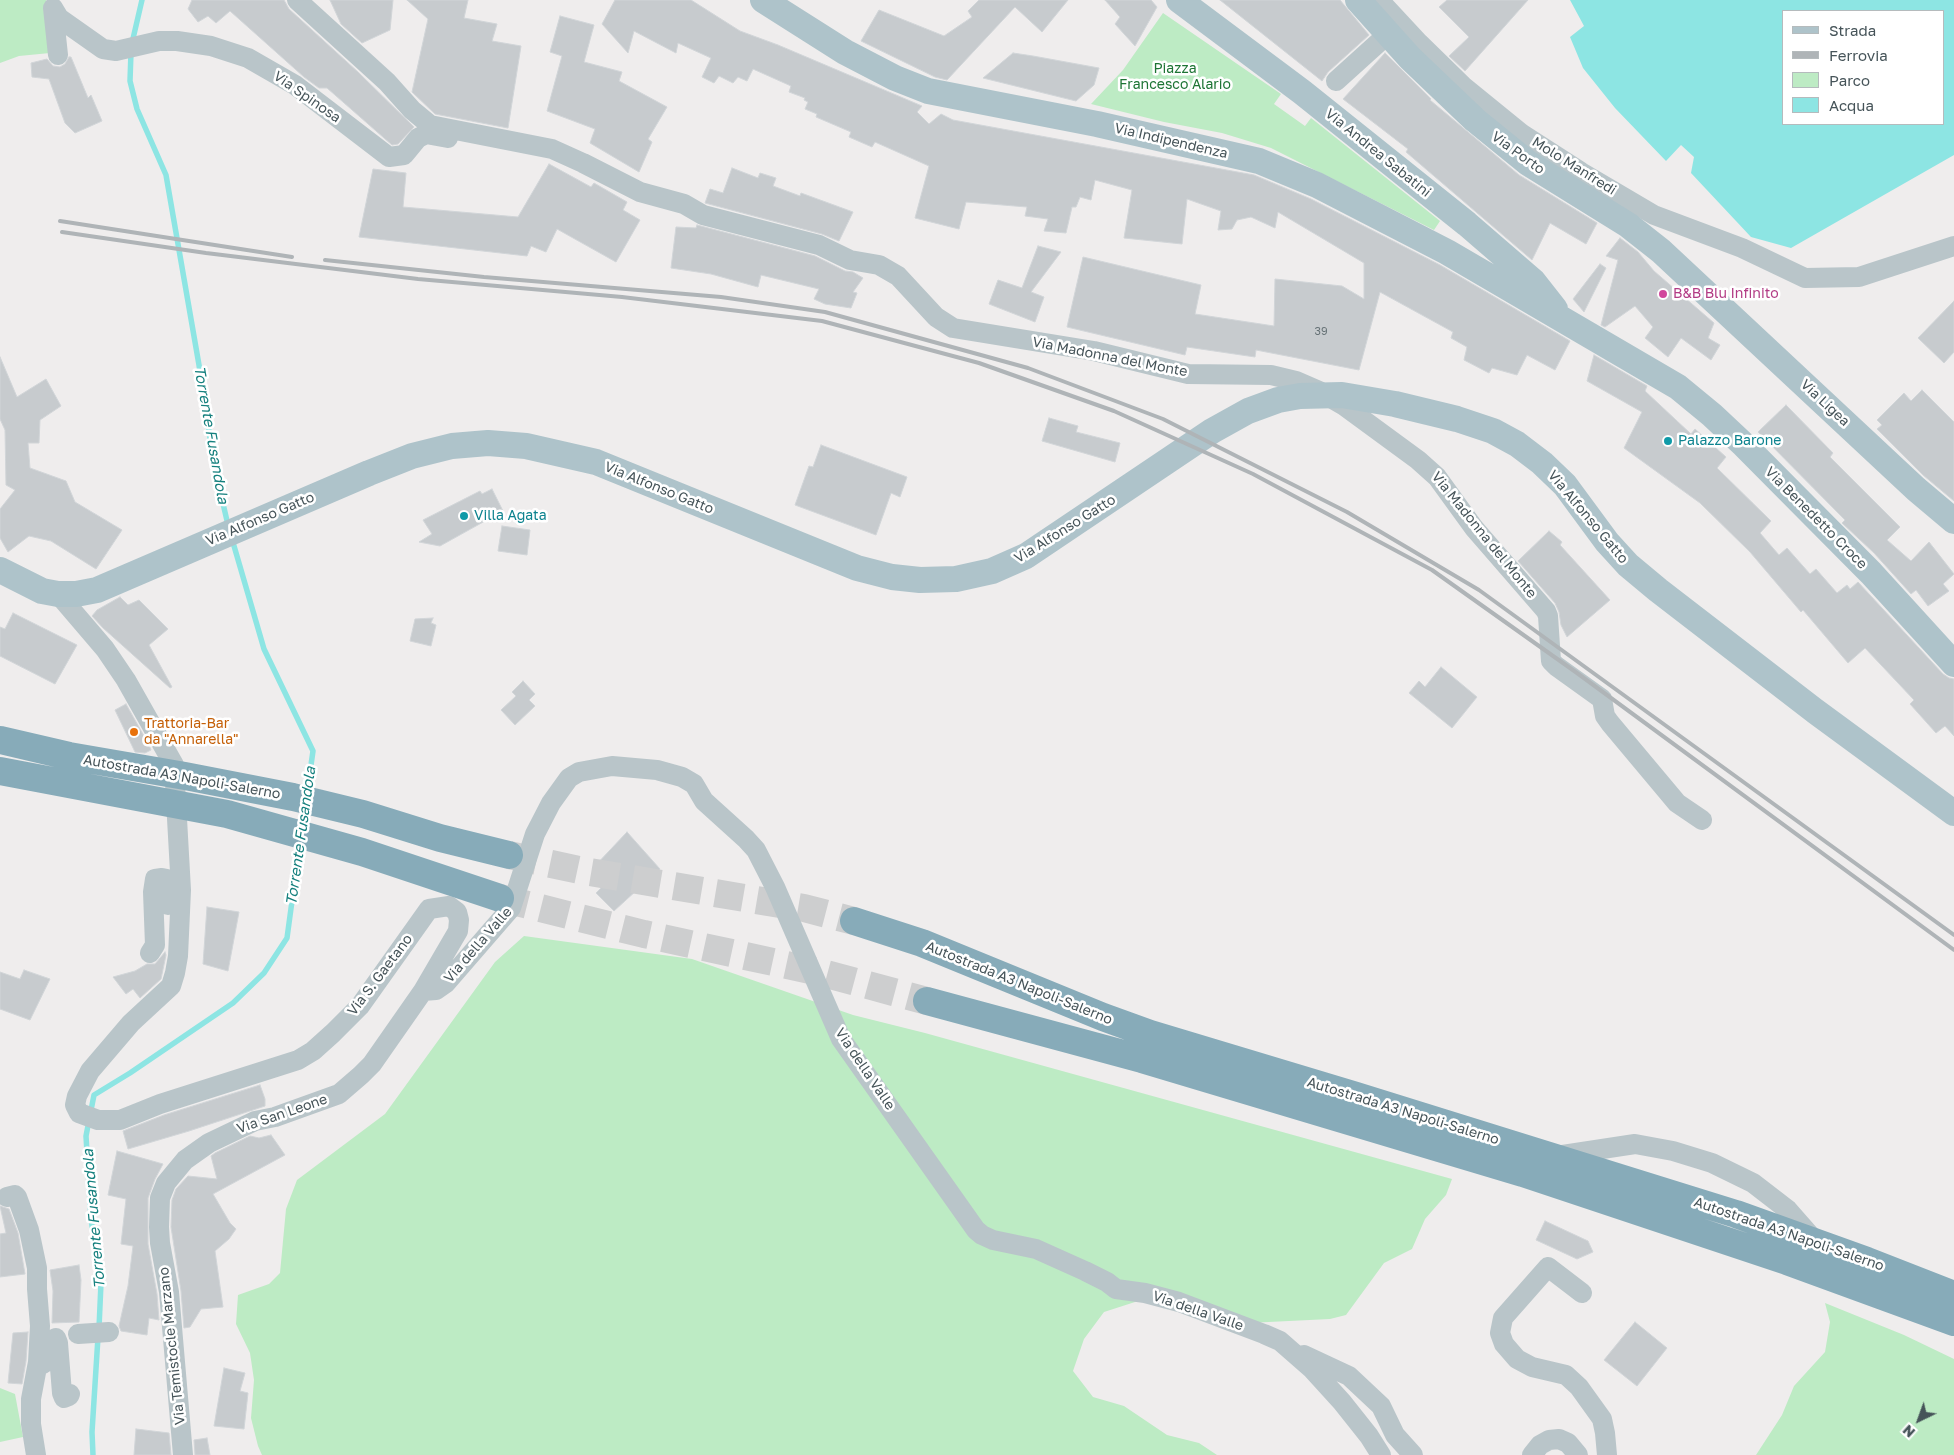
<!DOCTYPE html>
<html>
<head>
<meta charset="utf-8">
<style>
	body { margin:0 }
	#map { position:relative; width:1954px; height:1455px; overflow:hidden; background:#efeded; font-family:"Golos Text",sans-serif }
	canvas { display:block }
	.legend { position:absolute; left:1782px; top:10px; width:162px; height:115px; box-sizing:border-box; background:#fff; border:1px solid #b5bbbd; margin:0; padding:6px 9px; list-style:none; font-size:15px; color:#465459 }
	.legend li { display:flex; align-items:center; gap:10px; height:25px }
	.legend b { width:25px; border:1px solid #b5bbbd }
	.north { position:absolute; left:1894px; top:1395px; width:50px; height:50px; -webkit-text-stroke:4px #fff; paint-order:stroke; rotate:222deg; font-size:14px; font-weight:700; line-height:20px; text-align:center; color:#465459 }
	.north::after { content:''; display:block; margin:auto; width:18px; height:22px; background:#465459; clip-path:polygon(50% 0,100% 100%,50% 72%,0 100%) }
</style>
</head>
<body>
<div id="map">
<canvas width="1954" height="1455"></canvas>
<ul class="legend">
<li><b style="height:6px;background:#aec3ca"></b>Strada</li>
<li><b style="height:6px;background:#afb4b7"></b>Ferrovia</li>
<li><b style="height:14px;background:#bdebc4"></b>Parco</li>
<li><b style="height:14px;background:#8de5e3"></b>Acqua</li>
</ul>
<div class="north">N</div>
</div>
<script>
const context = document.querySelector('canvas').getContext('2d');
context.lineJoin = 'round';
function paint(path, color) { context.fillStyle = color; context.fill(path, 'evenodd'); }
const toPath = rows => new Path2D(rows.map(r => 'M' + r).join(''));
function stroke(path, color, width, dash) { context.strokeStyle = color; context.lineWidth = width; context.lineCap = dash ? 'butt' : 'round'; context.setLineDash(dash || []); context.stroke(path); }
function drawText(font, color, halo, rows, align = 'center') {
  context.font = font + ' "Golos Text",sans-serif'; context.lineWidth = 5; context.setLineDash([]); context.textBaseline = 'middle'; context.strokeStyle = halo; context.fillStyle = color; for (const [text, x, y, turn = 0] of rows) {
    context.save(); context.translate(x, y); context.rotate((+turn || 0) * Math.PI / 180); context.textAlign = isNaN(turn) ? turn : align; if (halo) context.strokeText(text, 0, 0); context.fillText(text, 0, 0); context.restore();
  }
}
const green = toPath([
	[0,0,46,0,48,8,50,53,19,56,0,63],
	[1163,13,1281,94,1274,104,1305,126,1311,118,1440,221,1434,230,1271,148,1222,133,1164,122,1091,104,1123,70],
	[524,936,692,959,853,1015,925,1033,1452,1179,1446,1195,1425,1219,1412,1249,1384,1263,1346,1315,1330,1319,1248,1323,1164,1298,1135,1302,1104,1312,1084,1339,1073,1371,1093,1397,1124,1406,1167,1435,1199,1443,1217,1455,262,1455,258,1446,251,1418,254,1380,250,1353,236,1324,238,1295,269,1284,280,1273,286,1209,297,1180,385,1114,495,962],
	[1825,1303,1904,1335,1954,1359,1954,1455,1756,1455,1782,1415,1794,1386,1825,1352,1830,1322],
	[0,1388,15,1394,23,1437,0,1442]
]);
const water = toPath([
	[1570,0,1954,0,1954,155,1791,248,1751,237,1691,173,1694,157,1681,145,1666,161,1615,108,1583,68,1570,37,1584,26],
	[1783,11,1943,11,1943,124,1783,124]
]);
const stream = toPath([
	[132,43,142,0],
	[131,52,130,81,137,109,166,175,199,365,214,465,228,525],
	[232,539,264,649,313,751,307,793],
	[302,828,305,808],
	[99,1328,101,1283,91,1219,86,1136,94,1095,130,1073,233,1003,264,973,287,938,300,842],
	[93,1455,92,1432,98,1337]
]);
const building = toPath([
	[192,0,284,0,289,9,358,72,414,127,398,144,392,145,327,88,319,88,304,77,230,11,216,23,208,16,198,22,188,9,192,0],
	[330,0,393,0,390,30,362,43,341,24,330,0],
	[407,0,468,0,464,18,497,24,492,41,521,46,508,128,435,114,412,92,428,19,407,0],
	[615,0,691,0,740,31,778,45,922,106,917,112,929,124,941,114,953,120,1254,175,1311,199,1440,265,1570,341,1555,370,1527,355,1517,375,1492,368,1489,373,1464,360,1467,347,1451,338,1453,332,1380,292,1359,370,1256,350,1255,357,1187,347,1185,355,1067,327,1083,257,1201,285,1195,314,1274,326,1275,279,1342,286,1364,299,1364,263,1278,212,1275,228,1251,217,1237,220,1232,229,1218,230,1221,211,1187,199,1182,244,1124,238,1132,190,1095,180,1091,200,1080,197,1076,207,1072,207,1066,233,1044,231,1048,219,1025,216,1027,207,966,202,959,229,915,218,929,166,875,142,872,147,849,137,851,132,816,117,817,114,805,109,808,102,804,100,805,98,789,92,791,86,753,69,747,81,738,77,733,83,719,76,714,83,702,77,711,58,678,43,676,53,634,31,628,53,602,24,615,0],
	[979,0,1068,0,1042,32,1015,7,947,80,935,77,861,41,879,10,944,36,972,17,968,11,979,0],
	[1105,0,1151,0,1157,7,1135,46,1115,24,1120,17,1105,0],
	[1220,0,1340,0,1369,35,1328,72,1322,81,1220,0],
	[1447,0,1528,0,1465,71,1449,56,1469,37,1439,7,1447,0],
	[560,16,594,25,584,62,622,72,619,81,667,107,648,139,652,142,639,172,590,143,595,129,547,111,562,56,550,52,560,16],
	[1013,53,1033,56,1099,68,1094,85,1076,101,983,78,1013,53],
	[1385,53,1431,99,1430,100,1519,175,1597,223,1586,244,1550,223,1532,260,1406,152,1408,149,1343,99,1385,53],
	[69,57,71,57,88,98,91,95,102,121,75,133,65,123,49,79,32,77,31,63,47,59,53,66,60,67,65,64,69,57],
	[549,164,591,187,594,183,627,202,623,210,640,220,616,262,557,229,546,252,531,246,527,256,359,237,373,169,406,173,403,207,518,217,549,164],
	[732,168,758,178,760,173,776,178,773,186,800,196,801,193,853,212,839,241,822,234,705,203,710,189,723,193,732,168],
	[697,225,815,256,845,271,853,272,863,278,853,292,857,293,851,308,825,304,814,299,819,289,761,275,758,287,711,274,671,268,676,227,696,228,697,225],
	[1620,238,1638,252,1654,271,1714,323,1708,338,1720,345,1711,360,1681,338,1668,357,1645,338,1653,327,1635,306,1605,327,1601,325,1618,260,1606,256,1620,238],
	[1038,246,1061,252,1031,292,1044,297,1035,322,989,304,998,280,1022,288,1038,246],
	[1600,264,1606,268,1584,312,1573,299,1600,264],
	[1954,301,1954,352,1944,363,1918,338,1954,301],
	[1594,355,1647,386,1645,391,1691,434,1695,429,1726,457,1717,468,1771,521,1760,533,1779,555,1787,548,1810,574,1816,569,1837,593,1847,585,1850,589,1858,582,1943,674,1949,678,1954,679,1954,736,1945,726,1936,733,1910,704,1914,700,1865,648,1848,663,1803,610,1801,612,1750,552,1700,503,1624,448,1642,412,1587,381,1594,355],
	[0,357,17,397,46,379,61,406,40,420,39,443,28,443,30,468,66,481,75,502,122,530,96,569,51,541,29,536,8,552,0,538,0,509,15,490,6,485,5,430,0,419,0,357],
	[1922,390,1954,422,1954,501,1923,475,1877,429,1882,425,1877,420,1904,393,1911,401,1922,390],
	[1786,405,1833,453,1830,457,1900,527,1887,540,1911,561,1929,542,1954,574,1943,584,1949,591,1928,606,1916,590,1911,594,1874,553,1842,523,1845,520,1758,432,1786,405],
	[1049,418,1078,426,1076,432,1120,443,1115,462,1042,441,1049,418],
	[821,445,907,477,900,497,891,493,876,535,795,505,809,466,813,467,821,445],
	[492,489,503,511,440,546,419,542,432,534,423,520,480,491,482,494,492,489],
	[502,526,530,530,527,555,498,551,502,526],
	[1549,531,1562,542,1560,545,1610,600,1567,637,1561,625,1559,612,1555,603,1518,561,1549,531],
	[120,597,128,605,139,600,168,629,149,645,172,687,170,688,103,628,92,616,97,610,120,597],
	[13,613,77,645,55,684,0,656,0,627,5,629,13,613],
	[433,618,431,623,436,625,431,646,410,641,415,619,433,618],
	[1441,667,1477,697,1452,728,1409,693,1419,681,1425,687,1441,667],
	[523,681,535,694,529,700,535,706,515,725,501,710,516,696,512,692,523,681],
	[126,704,149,745,151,750,145,753,135,752,115,710,126,704],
	[627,832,660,869,614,911,596,893,607,882,593,868,627,832],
	[207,907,239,912,228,971,203,964,207,907],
	[165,952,166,955,161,979,140,998,133,989,126,994,113,977,135,971,147,964,155,964,165,952],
	[24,970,50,979,30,1020,0,1009,0,972,20,979,24,970],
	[260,1085,265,1099,265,1106,189,1131,128,1149,123,1131,164,1115,260,1085],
	[271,1135,285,1155,213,1194,230,1223,236,1229,229,1239,215,1251,223,1307,201,1309,190,1327,184,1328,181,1291,171,1227,172,1200,176,1189,188,1176,217,1179,211,1156,215,1153,250,1136,259,1138,271,1135],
	[117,1151,163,1164,155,1179,148,1198,148,1244,157,1294,159,1320,149,1318,147,1335,121,1331,119,1326,128,1286,133,1246,121,1244,126,1199,108,1195,117,1151],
	[0,1206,9,1209,18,1233,25,1274,0,1277,0,1234,6,1233,0,1206],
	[1545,1221,1588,1241,1593,1252,1577,1259,1536,1240,1545,1221],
	[79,1265,81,1280,79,1322,52,1323,53,1291,50,1270,79,1265],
	[1635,1322,1667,1348,1637,1386,1604,1360,1635,1322],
	[28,1332,26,1361,22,1384,8,1383,13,1333,28,1332],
	[224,1368,245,1373,240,1391,248,1393,244,1429,214,1426,224,1368],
	[136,1429,169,1433,171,1455,134,1455,136,1429],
	[207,1438,210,1455,195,1455,194,1440,207,1438]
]);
const highwayTunnel = toPath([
	[509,855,584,871,804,908,854,921],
	[500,898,644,934,819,972,927,1001]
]);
const minor = toPath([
	[297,0,387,82,412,110,430,125,552,149,583,163,640,192,684,204,703,215,819,245,850,260,879,265,898,276,936,317,953,328,1094,351,1188,374,1271,375,1296,381,1319,391,1343,405,1418,460,1437,477,1474,528,1546,611,1548,616,1551,661,1556,666,1602,699,1605,716,1610,723,1677,803,1702,820],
	[1379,0,1419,43,1463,86,1522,134,1581,172,1654,215,1742,248,1805,278,1859,277,1954,246],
	[58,55,53,8,59,18,103,49,116,51,159,41,177,41,211,46,248,58,295,85,389,157,404,155,418,138,426,134,448,138],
	[1336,81,1388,34],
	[58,594,105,649,126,680,174,765,181,890,178,956,175,973,171,986,131,1023,90,1071,77,1096,75,1105,79,1113,98,1120,120,1120,160,1104,298,1060,313,1051,333,1033,360,1006,429,909,449,906,457,912,459,920,458,931,423,991,372,1064,361,1075,339,1094,275,1117,255,1121,209,1143,185,1160,166,1183,160,1198,159,1227,160,1243,169,1292,183,1455],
	[150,953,155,945,153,892,155,879,162,878,167,879,168,905],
	[423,991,436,990,446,983,511,908,535,834,551,803,569,778,579,772,612,766,657,770,682,777,694,784,704,801,746,839,756,850,775,887,841,1039,976,1230,982,1235,993,1240,1036,1249,1085,1271,1107,1282,1116,1289,1145,1293,1179,1302,1264,1334,1280,1341,1312,1369,1342,1402,1369,1436,1381,1455],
	[1556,1156,1635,1144,1673,1151,1712,1163,1753,1183,1788,1210,1817,1243],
	[7,1197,15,1195,17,1197,29,1230,37,1268,37,1289,40,1326,38,1362,31,1399,31,1424,36,1455],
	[1582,1293,1548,1267,1503,1318,1500,1333,1504,1344,1517,1359,1532,1367,1566,1375,1579,1387,1602,1419,1605,1433,1607,1455],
	[78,1334,109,1332],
	[1304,1355,1349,1376,1381,1406,1395,1435,1413,1455],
	[43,1364,52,1340,56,1338,58,1343,62,1393,64,1398,69,1396,70,1394],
	[1532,1455,1540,1445,1549,1440,1559,1439,1568,1443,1578,1455]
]);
const major = toPath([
	[763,0,845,52,895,78,928,91,1097,124,1259,161,1317,185,1447,252,1678,387,1712,415,1744,445,1871,573,1954,664],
	[1179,0,1302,92,1467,224,1533,281,1555,309],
	[1358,0,1410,58,1475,120,1528,163,1628,225,1661,251,1916,489,1954,521],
	[0,570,42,591,58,594,76,594,97,590,369,473,412,456,452,446,488,443,526,446,596,462,857,568,892,577,920,580,956,579,992,571,1026,556,1212,431,1248,411,1278,400,1300,396,1342,395,1395,404,1457,419,1493,431,1517,444,1542,463,1565,485,1607,542,1628,565,1658,590,1815,711,1954,813]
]);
const highway = toPath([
	[0,740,69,756,185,776,293,797,363,814,440,838,509,855],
	[0,771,227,814,362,852,500,898],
	[854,921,922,943,1103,1017,1150,1034,1356,1096,1736,1214,1867,1261,1954,1295],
	[927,1001,1142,1059,1523,1173,1787,1261,1954,1322]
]);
const rail = toPath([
	[60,221,292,257],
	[62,232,206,253,418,279,622,297,822,321,979,363,1114,411,1253,474,1432,570,1577,673,1954,950],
	[325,260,484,277,721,297,825,312,1028,368,1163,419,1347,512,1479,590,1954,935]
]);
const markers = [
	[1663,294,5,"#d1479c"],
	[1668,441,5,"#0f9aa8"],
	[464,516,5,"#0f9aa8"],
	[134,732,5,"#e8710a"]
];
const numberNames = [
	["39",1321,332]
];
const parkNames = [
	["Piazza",1175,69],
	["Francesco Alario",1175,85]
];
const streetNames = [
	["Via Spinosa",307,97,35],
	["Via Indipendenza",1171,141,13],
	["Via Andrea Sabatini",1378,153,39],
	["Via Porto",1518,153,36],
	["Molo Manfredi",1574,166,32],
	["Via Madonna del Monte",1110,357,11],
	["Via Ligea",1825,403,43],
	["Via Alfonso Gatto",659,488,22],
	["Via Alfonso Gatto",1588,517,50],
	["Via Benedetto Croce",1816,518,45],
	["Via Alfonso Gatto",260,519,-23],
	["Via Alfonso Gatto",1065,529,-32],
	["Via Madonna del Monte",1484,535,51],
	["Autostrada A3 Napoli-Salerno",182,777,10],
	["Via della Valle",478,945,-49],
	["Via S. Gaetano",380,975,-53],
	["Autostrada A3 Napoli-Salerno",1019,983,22],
	["Via della Valle",865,1069,56],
	["Autostrada A3 Napoli-Salerno",1403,1111,17],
	["Via San Leone",282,1114,-19],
	["Autostrada A3 Napoli-Salerno",1789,1234,19],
	["Via della Valle",1198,1311,19],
	["Via Temistocle Marzano",172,1346,-96]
];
const hotelNames = [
	["B&B Blu Infinito",1673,294]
];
const cultureNames = [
	["Palazzo Barone",1678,441],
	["Villa Agata",474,516]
];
const foodNames = [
	["Trattoria-Bar",144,724],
	["da \"Annarella\"",144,740]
];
const waterNames = [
	["Torrente Fusandola",211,435,80],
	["Torrente Fusandola",301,836,-82],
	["Torrente Fusandola",94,1219,-95]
];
paint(green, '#bdebc4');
paint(water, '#8de5e3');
stroke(stream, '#8de5e3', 5.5);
paint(building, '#c7cbce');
stroke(building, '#d1d5d8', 1);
stroke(highwayTunnel, '#cdcecf', 28, [28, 14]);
stroke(minor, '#b9c5c9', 20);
stroke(major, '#aec3ca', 26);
stroke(highway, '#87abb9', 28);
stroke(rail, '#afb4b7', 4);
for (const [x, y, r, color] of markers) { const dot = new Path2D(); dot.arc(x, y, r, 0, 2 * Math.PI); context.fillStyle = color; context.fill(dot); stroke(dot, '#fff', 2); }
drawText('11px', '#667276', null, numberNames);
drawText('14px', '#1d7434', '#fff', parkNames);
drawText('14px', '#465459', '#fff', streetNames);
drawText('14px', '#b23c85', '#fff', hotelNames, 'left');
drawText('14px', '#0d838f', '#fff', cultureNames, 'left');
drawText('14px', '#c56008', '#fff', foodNames, 'left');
drawText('italic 15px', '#15807e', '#fff', waterNames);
</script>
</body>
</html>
